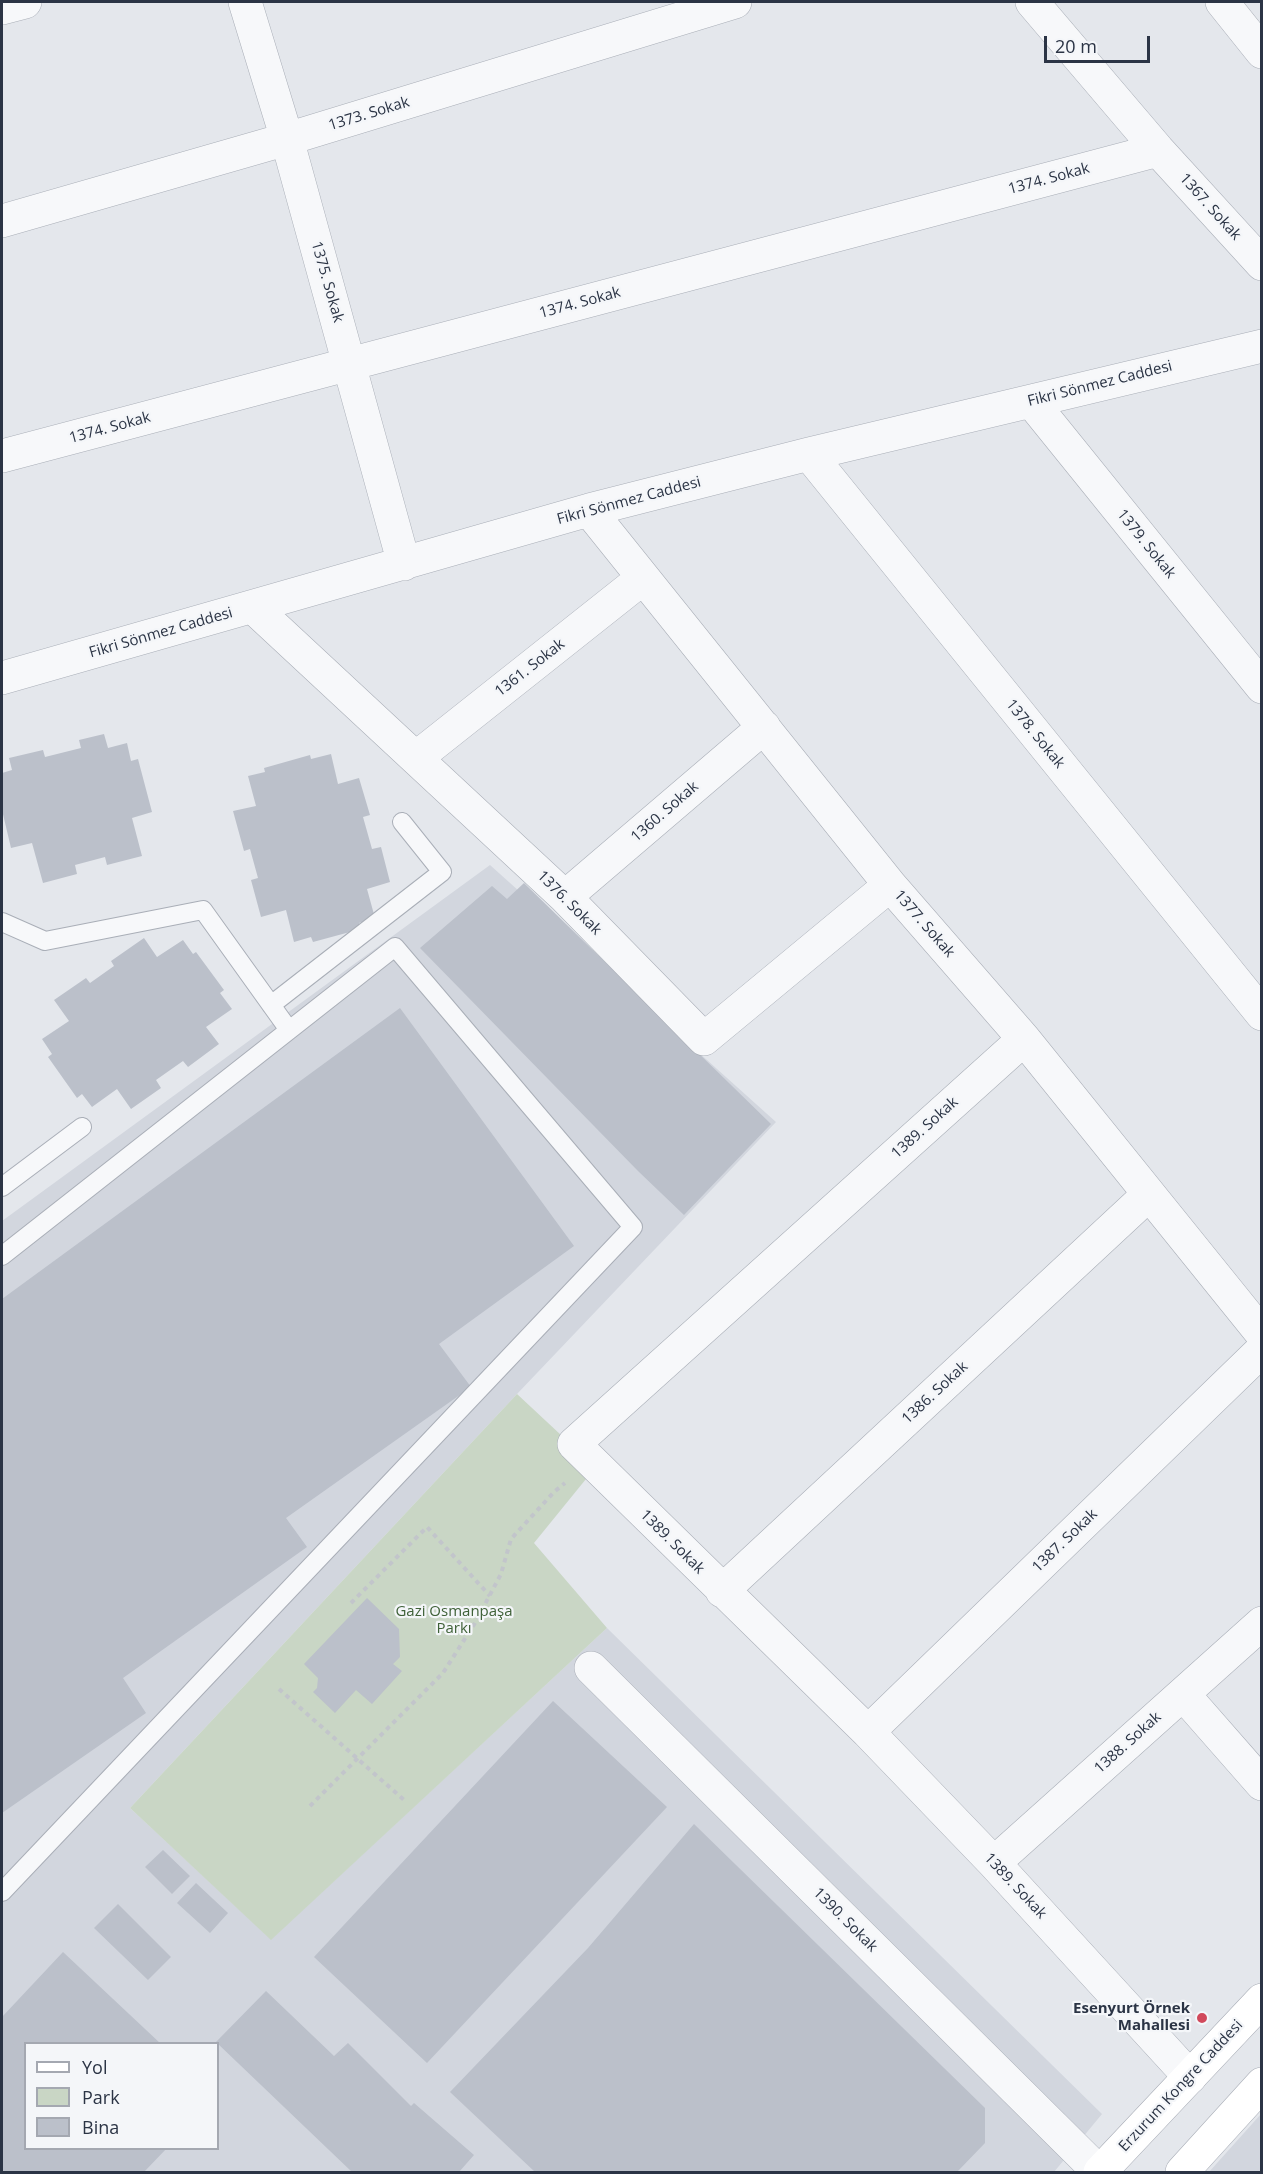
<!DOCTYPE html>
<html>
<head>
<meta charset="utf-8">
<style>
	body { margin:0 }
	#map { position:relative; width:1263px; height:2174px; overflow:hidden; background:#e4e7ec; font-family:"Open Sans",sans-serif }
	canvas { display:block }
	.frame { position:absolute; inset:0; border:3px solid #2b3445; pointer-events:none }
	.legend { position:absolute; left:24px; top:2042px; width:195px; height:108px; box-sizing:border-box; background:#f4f6f9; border:2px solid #a4a8b1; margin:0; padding:8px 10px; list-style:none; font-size:18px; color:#2b3445 }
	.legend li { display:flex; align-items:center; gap:12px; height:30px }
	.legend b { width:30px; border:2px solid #a4a8b1 }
	.scale { position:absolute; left:1044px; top:36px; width:106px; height:27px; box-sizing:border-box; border:3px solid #2b3445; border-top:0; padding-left:8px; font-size:18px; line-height:21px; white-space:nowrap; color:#2b3445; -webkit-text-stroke:4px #f4f6f9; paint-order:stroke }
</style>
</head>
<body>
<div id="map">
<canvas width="1263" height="2174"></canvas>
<div class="frame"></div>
<ul class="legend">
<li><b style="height:8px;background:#fff"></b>Yol</li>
<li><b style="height:16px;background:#c9d6c5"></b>Park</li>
<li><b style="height:16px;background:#bbc0ca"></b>Bina</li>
</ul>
<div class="scale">20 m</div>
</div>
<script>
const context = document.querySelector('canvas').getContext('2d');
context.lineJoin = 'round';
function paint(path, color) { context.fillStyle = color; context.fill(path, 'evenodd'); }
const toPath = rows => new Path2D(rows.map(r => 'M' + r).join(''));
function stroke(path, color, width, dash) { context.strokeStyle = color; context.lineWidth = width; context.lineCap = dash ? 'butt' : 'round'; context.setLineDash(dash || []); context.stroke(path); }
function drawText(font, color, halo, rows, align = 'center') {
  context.font = font + ' "Open Sans",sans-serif'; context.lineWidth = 4.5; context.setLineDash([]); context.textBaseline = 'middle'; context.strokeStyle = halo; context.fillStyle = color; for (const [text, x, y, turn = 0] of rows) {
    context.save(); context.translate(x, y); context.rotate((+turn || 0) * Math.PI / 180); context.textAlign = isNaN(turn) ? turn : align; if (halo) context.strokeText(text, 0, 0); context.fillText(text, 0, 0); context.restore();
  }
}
const built = toPath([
	[490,865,776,1122,517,1394,130,1808,271,1939,607,1628,1102,2114,1054,2172,2,2172,2,1221],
	[26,2044,218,2044,218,2148,26,2148],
	[1261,2114,1261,2172,1209,2172]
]);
const green = toPath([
	[517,1394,561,1435,586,1479,534,1543,607,1628,271,1940,130,1808]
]);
const building = toPath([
	[104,734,108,748,127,743,131,761,138,759,152,812,132,818,142,856,107,865,105,857,75,865,77,874,43,883,32,843,11,848,2,810,2,773,12,770,9,758,43,750,45,757,81,748,79,740],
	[331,754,338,784,359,778,370,815,363,817,372,849,381,847,390,882,367,889,375,918,359,923,361,929,313,942,311,937,294,942,286,910,261,917,251,880,258,878,250,849,244,851,233,811,256,806,248,776,265,772,264,768,310,755,311,759],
	[524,883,771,1124,684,1215,638,1171,420,948,492,886,507,899],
	[144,938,157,957,183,940,193,954,196,952,224,990,220,993,232,1009,206,1027,219,1044,188,1067,183,1061,156,1080,161,1088,131,1109,117,1089,92,1107,82,1094,77,1098,48,1057,52,1054,42,1039,69,1021,54,1000,86,978,90,983,114,966,111,961],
	[400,1008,574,1246,439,1344,471,1387,286,1518,307,1547,123,1678,146,1713,2,1813,2,1299],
	[367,1598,399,1629,400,1657,393,1664,402,1671,372,1704,356,1690,335,1713,313,1692,317,1688,318,1678,304,1664],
	[553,1701,667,1807,427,2063,314,1957],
	[694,1824,985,2108,985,2143,957,2172,535,2172,450,2092,588,1948],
	[163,1850,190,1876,172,1894,145,1867],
	[196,1883,228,1913,210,1933,177,1903],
	[118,1904,171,1957,148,1980,94,1928],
	[63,1952,161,2044,26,2044,26,2148,167,2148,144,2172,2,2172,2,2017],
	[266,1991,334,2056,348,2043,411,2106,414,2103,474,2155,459,2172,352,2172,216,2042]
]);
const path = toPath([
	[351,1603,427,1527,490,1596],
	[279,1689,404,1800],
	[310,1806,443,1673,475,1623,501,1574,511,1539,554,1492,565,1483]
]);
const service = toPath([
	[2,922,45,941,203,910,289,1030],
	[271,1005,442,872,402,822],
	[2,1187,82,1127],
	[2,1256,395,947,633,1227,2,1892]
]);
const minor = toPath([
	[245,2,287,139,404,564],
	[1032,2,1158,150,1262,264],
	[1222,2,1262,52],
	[2,8,25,2],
	[2,221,287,139,735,2],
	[1031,401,1262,687],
	[809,454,1262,1014],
	[2,456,1158,150],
	[589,510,890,885,1024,1039,1262,1334],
	[253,607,565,897,704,1039,890,885],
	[2,678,589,510,809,454,1262,346],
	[416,758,643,578],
	[565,897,764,727],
	[1024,1039,574,1444,868,1732,994,1863,1190,2077],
	[722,1591,1148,1195],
	[591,1668,1099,2172],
	[1183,1694,1262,1784],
	[868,1732,1262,1350],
	[994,1863,1262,1623]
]);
const secondary = toPath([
	[1100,2172,1262,2000],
	[1182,2172,1262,2084]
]);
const markers = [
	[1202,2018,6,"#d1495b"]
];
const streetNames = [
	["1373. Sokak",369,114,-17],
	["1374. Sokak",1049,179,-15],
	["1367. Sokak",1210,207,48],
	["1375. Sokak",327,282,74],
	["1374. Sokak",580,303,-15],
	["Fikri Sönmez Caddesi",1100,384,-14],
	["1374. Sokak",110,428,-15],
	["Fikri Sönmez Caddesi",629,501,-15],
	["1379. Sokak",1146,544,51],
	["Fikri Sönmez Caddesi",161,633,-16],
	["1361. Sokak",530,668,-38],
	["1378. Sokak",1035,734,51],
	["1360. Sokak",665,812,-41],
	["1376. Sokak",569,903,45],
	["1377. Sokak",924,924,49],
	["1389. Sokak",925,1128,-42],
	["1386. Sokak",935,1393,-43],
	["1387. Sokak",1065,1541,-44],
	["1389. Sokak",672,1542,45],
	["1388. Sokak",1128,1743,-42],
	["1389. Sokak",1015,1886,47],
	["1390. Sokak",845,1920,45],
	["Erzurum Kongre Caddesi",1181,2086,-47]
];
const parkNames = [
	["Gazi Osmanpaşa",454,1612],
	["Parkı",454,1629]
];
const poiNames = [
	["Esenyurt Örnek",1190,2009],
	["Mahallesi",1190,2026]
];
paint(built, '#d2d6de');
paint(green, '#c9d6c5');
paint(building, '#bbc0ca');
stroke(service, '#a9aeb7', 20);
stroke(minor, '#a9aeb7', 34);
stroke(secondary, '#a9aeb7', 34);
stroke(path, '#c2c5cb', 4, [4.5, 4.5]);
stroke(service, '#f7f8fa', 18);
stroke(minor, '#f7f8fa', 33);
stroke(secondary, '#fff', 33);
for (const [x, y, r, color] of markers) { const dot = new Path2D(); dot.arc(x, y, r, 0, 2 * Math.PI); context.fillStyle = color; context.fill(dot); stroke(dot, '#f4f6f9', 2); }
drawText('15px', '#2b3445', '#f4f6f9', streetNames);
drawText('15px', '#3f6138', '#f4f6f9', parkNames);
drawText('bold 15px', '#2b3445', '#f4f6f9', poiNames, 'right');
</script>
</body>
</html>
